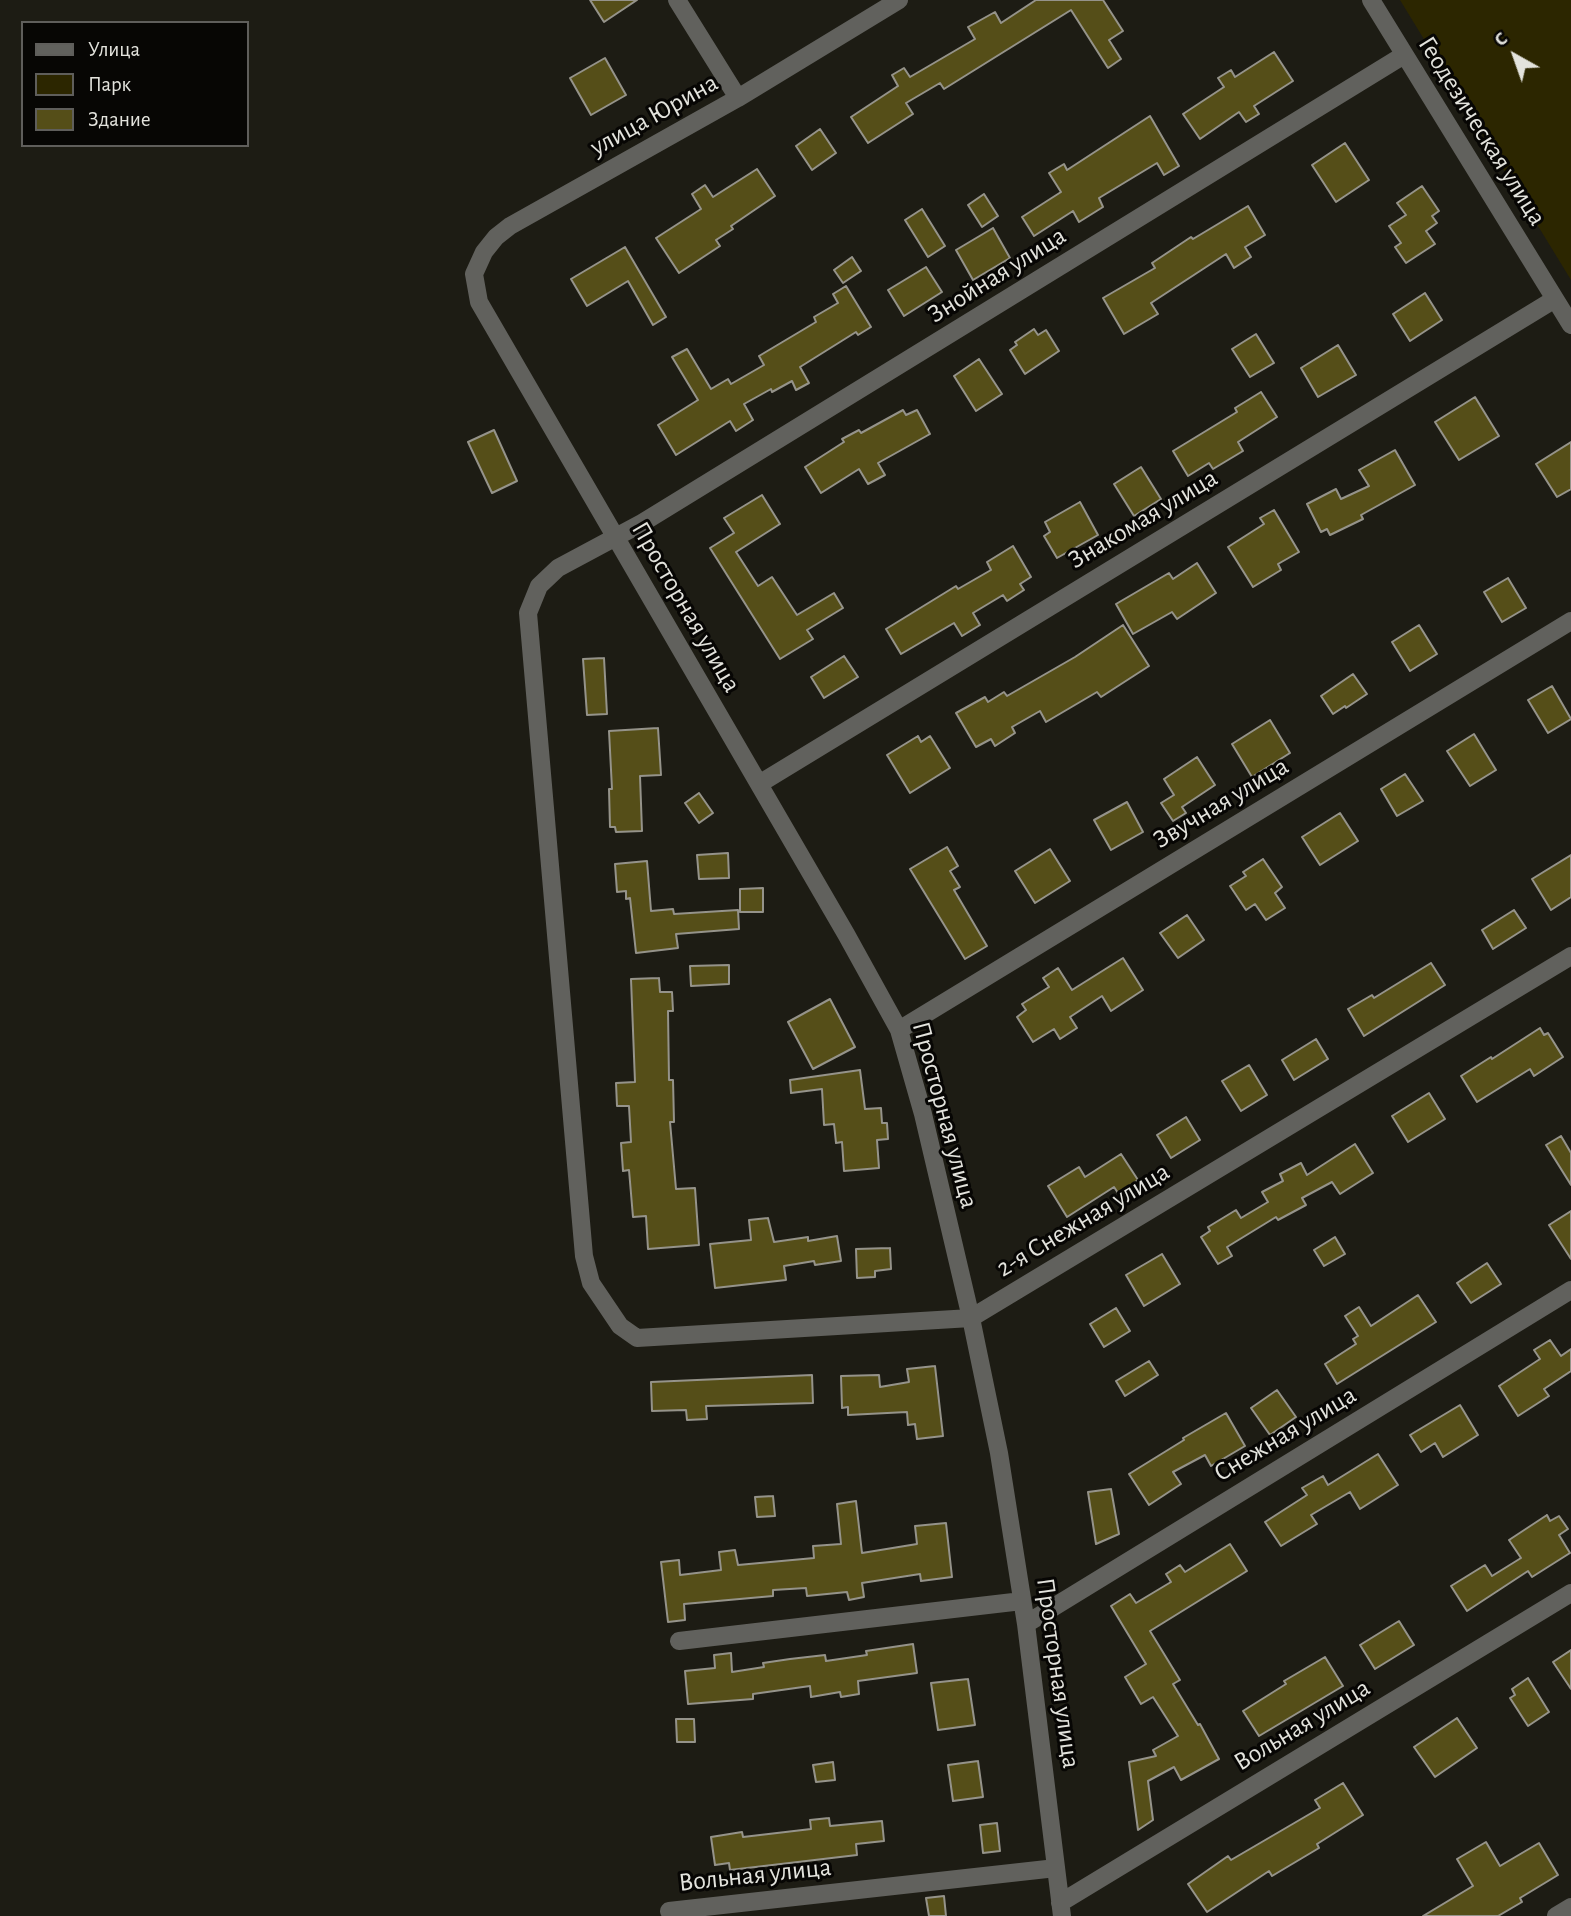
<!DOCTYPE html>
<html>
<head>
<meta charset="utf-8">
<style>
	body { margin:0 }
	#map { position:relative; width:1571px; height:1916px; overflow:hidden; background:#1d1c14; font-family:"Alegreya Sans",sans-serif }
	canvas { display:block }
	.legend { position:absolute; left:21px; top:21px; width:228px; height:126px; box-sizing:border-box; background:#070604; border:2px solid #5f5e5b; margin:0; padding:9px 12px; list-style:none; font-size:21px; color:#e3e3dd }
	.legend li { display:flex; align-items:center; gap:14px; height:35px }
	.legend b { width:35px; border:2px solid #5f5e5b }
	.north { position:absolute; left:1480px; top:21px; width:70px; height:70px; -webkit-text-stroke:5px #070604; paint-order:stroke; rotate:320deg; font-size:19px; font-weight:700; line-height:28px; text-align:center; color:#e3e3dd }
	.north::after { content:''; display:block; margin:auto; width:24px; height:32px; background:#e3e3dd; clip-path:polygon(50% 0,100% 100%,50% 72%,0 100%) }
</style>
</head>
<body>
<div id="map">
<canvas width="1571" height="1916"></canvas>
<ul class="legend">
<li><b style="height:9px;background:#61615d"></b>Улица</li>
<li><b style="height:19px;background:#2c2600"></b>Парк</li>
<li><b style="height:19px;background:#554e18"></b>Здание</li>
</ul>
<div class="north">С</div>
</div>
<script>
const context = document.querySelector('canvas').getContext('2d');
context.lineJoin = 'round';
function paint(path, color) { context.fillStyle = color; context.fill(path, 'evenodd'); }
const toPath = rows => new Path2D(rows.map(r => 'M' + r).join(''));
function stroke(path, color, width, dash) { context.strokeStyle = color; context.lineWidth = width; context.lineCap = dash ? 'butt' : 'round'; context.setLineDash(dash || []); context.stroke(path); }
function drawText(font, color, halo, rows, align = 'center') {
  context.font = font + ' "Alegreya Sans",sans-serif'; context.lineWidth = 6; context.setLineDash([]); context.textBaseline = 'middle'; context.strokeStyle = halo; context.fillStyle = color; for (const [text, x, y, turn = 0] of rows) {
    context.save(); context.translate(x, y); context.rotate((+turn || 0) * Math.PI / 180); context.textAlign = isNaN(turn) ? turn : align; if (halo) context.strokeText(text, 0, 0); context.fillText(text, 0, 0); context.restore();
  }
}
const green = toPath([
	[1400,0,1571,0,1571,280]
]);
const building = toPath([
	[590,0,637,0,604,22,590,0],
	[1036,0,1103,0,1123,31,1109,40,1121,59,1108,68,1071,10,944,89,940,83,906,103,913,114,868,143,851,117,898,86,892,75,904,68,910,77,975,39,968,27,995,12,1001,23,1036,0],
	[1274,52,1293,81,1254,106,1259,114,1246,122,1239,112,1200,139,1183,114,1224,87,1218,78,1231,70,1235,77,1274,52],
	[605,58,626,95,591,115,570,78,605,58],
	[1150,116,1179,166,1164,175,1157,163,1099,198,1103,207,1079,222,1073,211,1034,236,1022,217,1061,192,1049,173,1064,164,1067,170,1150,116],
	[820,129,836,153,812,170,796,146,820,129],
	[1345,143,1369,180,1336,202,1312,165,1345,143],
	[757,169,775,196,731,226,733,229,716,240,720,246,679,273,656,238,701,209,692,194,705,185,713,197,757,169],
	[1422,186,1439,211,1432,216,1437,223,1426,231,1435,244,1406,263,1395,247,1401,243,1389,226,1406,215,1397,203,1422,186],
	[984,194,998,216,982,227,968,205,984,194],
	[1248,206,1265,235,1245,247,1251,257,1234,268,1226,254,1151,303,1158,314,1124,334,1103,298,1155,268,1152,263,1191,237,1193,239,1248,206],
	[922,209,945,246,928,257,905,220,922,209],
	[993,228,1010,258,973,280,956,250,993,228],
	[625,247,666,317,653,325,628,281,587,306,571,279,625,247],
	[852,257,861,271,843,283,834,270,852,257],
	[926,267,942,292,904,316,888,290,926,267],
	[846,286,871,327,858,335,856,332,800,367,809,383,796,390,792,381,772,392,771,389,744,404,753,420,736,431,730,421,676,455,658,425,698,400,672,357,687,349,711,389,728,379,731,384,764,365,759,356,816,322,814,317,838,303,833,294,846,286],
	[1425,293,1442,320,1410,341,1393,314,1425,293],
	[1034,329,1038,335,1046,330,1059,351,1025,374,1010,350,1017,345,1015,342,1034,329],
	[1256,334,1274,363,1250,377,1232,349,1256,334],
	[1338,345,1356,375,1318,397,1301,368,1338,345],
	[979,359,1002,394,976,411,954,376,979,359],
	[1261,392,1277,417,1238,442,1243,451,1213,469,1209,463,1188,476,1173,451,1237,412,1235,408,1261,392],
	[1475,397,1499,436,1459,460,1435,422,1475,397],
	[903,410,906,415,917,410,930,434,878,463,885,475,868,484,859,469,821,493,805,467,844,442,842,439,859,430,861,433,903,410],
	[494,430,517,481,492,493,468,442,494,430],
	[1571,442,1571,489,1557,497,1536,464,1571,442],
	[1395,450,1415,485,1361,515,1363,519,1330,535,1327,529,1321,532,1307,504,1336,489,1341,499,1369,486,1359,470,1395,450],
	[1141,467,1161,499,1134,516,1114,484,1141,467],
	[762,495,780,524,736,552,758,586,772,577,797,615,834,593,843,608,807,630,813,639,780,659,710,548,734,533,724,518,762,495],
	[1080,502,1098,535,1057,558,1044,536,1050,532,1045,522,1080,502],
	[1274,510,1299,552,1278,564,1281,570,1253,587,1228,547,1264,524,1260,518,1274,510],
	[1013,546,1031,577,1020,584,1024,590,1007,601,1003,595,973,613,980,625,962,636,954,623,901,654,886,629,956,586,958,589,991,570,987,562,1013,546],
	[1197,563,1216,593,1177,619,1172,612,1133,634,1116,604,1169,573,1173,579,1197,563],
	[1508,578,1526,608,1502,622,1484,592,1508,578],
	[1123,625,1149,666,1101,697,1097,692,1046,722,1040,711,1012,727,1015,733,995,746,991,739,976,747,956,713,985,697,988,702,1004,692,1007,696,1075,657,1123,625],
	[1419,625,1437,654,1410,671,1392,642,1419,625],
	[844,656,858,677,824,698,811,677,844,656],
	[604,658,607,714,587,715,583,659,604,658],
	[1353,674,1367,694,1346,708,1345,706,1333,714,1321,696,1353,674],
	[1552,686,1571,719,1548,733,1528,700,1552,686],
	[1270,720,1290,753,1252,777,1232,744,1270,720],
	[658,728,661,775,640,776,642,831,616,832,615,827,610,827,609,789,612,789,609,731,658,728],
	[1474,734,1496,770,1470,786,1447,751,1474,734],
	[918,736,921,742,930,736,950,768,910,793,887,755,918,736],
	[1197,757,1215,785,1182,807,1186,813,1173,821,1161,803,1174,795,1164,779,1197,757],
	[1405,774,1423,801,1397,816,1381,789,1405,774],
	[699,793,713,813,699,823,685,803,699,793],
	[1127,802,1143,832,1111,850,1094,820,1127,802],
	[1340,813,1358,841,1320,865,1302,837,1340,813],
	[947,847,958,866,950,871,960,887,954,890,987,946,965,959,910,869,947,847],
	[1050,849,1070,881,1035,903,1015,871,1050,849],
	[728,853,729,878,699,879,697,855,728,853],
	[1571,855,1571,897,1551,910,1532,879,1571,855],
	[1263,859,1282,887,1275,893,1285,908,1266,920,1255,904,1246,910,1230,886,1246,876,1243,872,1263,859],
	[647,861,651,911,673,909,674,914,738,910,739,929,676,934,678,948,636,953,630,898,626,899,626,891,617,892,615,864,647,861],
	[763,888,763,912,740,912,740,889,763,888],
	[1514,910,1526,928,1493,949,1482,930,1514,910],
	[1187,915,1204,940,1178,958,1160,933,1187,915],
	[1123,958,1143,990,1111,1011,1102,996,1070,1017,1077,1028,1060,1039,1054,1029,1033,1042,1017,1017,1026,1010,1022,1004,1049,987,1043,978,1058,968,1072,990,1123,958],
	[1431,963,1445,985,1364,1036,1348,1009,1372,995,1374,998,1431,963],
	[729,965,729,984,691,986,690,966,729,965],
	[659,978,660,992,672,992,673,1011,668,1011,669,1080,673,1080,674,1122,670,1122,676,1189,695,1188,699,1245,648,1249,646,1216,633,1217,629,1170,623,1171,621,1143,631,1142,629,1106,617,1106,616,1083,635,1082,631,979,659,978],
	[830,999,855,1047,813,1069,788,1022,830,999],
	[1540,1028,1544,1035,1548,1033,1563,1057,1534,1076,1530,1069,1477,1102,1461,1076,1491,1057,1492,1059,1540,1028],
	[1316,1039,1328,1059,1294,1080,1282,1060,1316,1039],
	[1249,1065,1267,1095,1241,1111,1222,1081,1249,1065],
	[860,1070,865,1109,881,1108,882,1123,887,1123,888,1139,877,1140,879,1168,844,1171,842,1142,836,1143,834,1124,824,1125,822,1089,791,1093,790,1080,860,1070],
	[1429,1093,1445,1119,1408,1142,1392,1116,1429,1093],
	[1186,1117,1200,1140,1171,1158,1157,1135,1186,1117],
	[1561,1136,1571,1153,1571,1185,1546,1145,1561,1136],
	[1355,1144,1373,1173,1340,1194,1332,1182,1302,1198,1306,1205,1278,1220,1276,1217,1227,1247,1232,1256,1218,1264,1201,1237,1210,1231,1208,1227,1236,1210,1241,1218,1268,1202,1262,1192,1283,1181,1280,1174,1301,1163,1307,1175,1355,1144],
	[1121,1154,1138,1180,1118,1193,1114,1187,1067,1217,1048,1186,1079,1167,1085,1177,1121,1154],
	[1571,1211,1571,1259,1549,1225,1571,1211],
	[768,1218,774,1242,808,1237,808,1241,837,1236,841,1261,815,1265,814,1261,784,1266,786,1280,715,1288,710,1244,751,1240,749,1220,768,1218],
	[1335,1237,1345,1254,1324,1266,1314,1250,1335,1237],
	[890,1248,891,1269,875,1271,875,1277,857,1278,856,1249,890,1248],
	[1162,1254,1180,1284,1144,1306,1126,1275,1162,1254],
	[1487,1263,1501,1284,1471,1303,1457,1283,1487,1263],
	[1418,1295,1436,1322,1337,1384,1325,1364,1356,1344,1353,1339,1358,1336,1345,1316,1359,1307,1371,1326,1418,1295],
	[1116,1308,1130,1331,1104,1347,1090,1324,1116,1308],
	[1550,1340,1561,1356,1571,1349,1571,1371,1544,1389,1549,1396,1518,1416,1499,1386,1540,1359,1534,1350,1550,1340],
	[1149,1361,1158,1375,1125,1396,1116,1381,1149,1361],
	[935,1366,943,1436,917,1439,915,1424,908,1425,907,1412,848,1415,848,1407,842,1408,841,1376,879,1375,880,1387,909,1382,907,1369,935,1366],
	[812,1375,813,1403,706,1406,707,1419,687,1420,686,1410,652,1411,651,1382,812,1375],
	[1277,1390,1296,1417,1270,1435,1251,1408,1277,1390],
	[1460,1405,1478,1435,1443,1457,1435,1443,1421,1452,1410,1435,1460,1405],
	[1226,1413,1245,1446,1211,1466,1205,1455,1173,1472,1181,1484,1149,1505,1129,1474,1184,1440,1183,1438,1226,1413],
	[1378,1454,1398,1485,1360,1509,1350,1492,1311,1515,1317,1524,1281,1546,1265,1522,1307,1495,1302,1488,1323,1476,1328,1485,1378,1454],
	[1111,1489,1119,1534,1096,1544,1088,1492,1111,1489],
	[773,1496,775,1516,757,1517,755,1497,773,1496],
	[856,1501,862,1553,917,1544,915,1526,946,1523,952,1577,921,1581,920,1574,862,1583,864,1597,849,1600,847,1592,807,1596,806,1588,773,1590,773,1596,684,1604,685,1620,668,1622,661,1562,679,1560,680,1575,721,1570,719,1552,735,1550,738,1565,814,1558,813,1546,841,1544,837,1504,856,1501],
	[1547,1515,1550,1521,1559,1516,1568,1529,1559,1535,1570,1553,1532,1577,1528,1571,1467,1611,1451,1586,1485,1565,1492,1576,1521,1558,1509,1540,1547,1515],
	[1230,1544,1247,1571,1150,1631,1180,1680,1173,1684,1198,1725,1200,1724,1219,1759,1181,1780,1174,1767,1148,1781,1153,1820,1138,1830,1129,1762,1156,1756,1153,1750,1178,1736,1153,1697,1141,1704,1125,1677,1146,1664,1111,1606,1130,1594,1136,1603,1171,1582,1166,1574,1180,1565,1185,1572,1230,1544],
	[1399,1621,1414,1645,1375,1669,1360,1645,1399,1621],
	[913,1644,917,1673,858,1681,859,1694,841,1697,840,1692,811,1697,810,1686,753,1694,753,1699,688,1704,685,1671,715,1668,714,1655,731,1653,732,1672,764,1667,763,1663,790,1659,825,1655,826,1661,867,1655,866,1651,913,1644],
	[1571,1650,1571,1689,1553,1662,1571,1650],
	[1325,1657,1343,1686,1259,1736,1243,1711,1286,1684,1284,1681,1325,1657],
	[1528,1678,1549,1712,1528,1726,1510,1698,1515,1695,1512,1689,1528,1678],
	[968,1679,975,1725,938,1730,931,1683,968,1679],
	[1457,1718,1477,1748,1435,1777,1414,1747,1457,1718],
	[676,1719,694,1719,695,1742,677,1742,676,1719],
	[978,1761,983,1797,953,1801,948,1765,978,1761],
	[833,1762,835,1780,816,1782,813,1765,833,1762],
	[1343,1783,1363,1815,1317,1844,1319,1848,1272,1876,1269,1871,1207,1912,1188,1884,1228,1856,1231,1860,1320,1808,1315,1800,1343,1783],
	[829,1818,830,1826,882,1821,884,1841,856,1844,857,1855,730,1870,729,1863,715,1865,711,1837,742,1832,743,1837,811,1829,810,1820,829,1818],
	[997,1823,1000,1851,983,1853,980,1825,997,1823],
	[1486,1842,1500,1866,1539,1843,1558,1875,1520,1898,1522,1902,1498,1916,1423,1916,1473,1886,1457,1859,1486,1842],
	[944,1896,946,1916,929,1916,926,1898,944,1896]
]);
const street = toPath([
	[677,0,738,98],
	[899,0,738,98,510,226,496,237,484,252,474,274,479,302,846,934,899,1030,923,1114,971,1318,999,1453,1026,1624,1062,1916],
	[1371,0,1571,325],
	[1404,55,642,523,558,568,539,586,528,613,584,1256,591,1283,620,1326,637,1338,971,1318,1571,956],
	[759,784,1555,299],
	[899,1030,1571,621],
	[1026,1624,1571,1290],
	[679,1641,1022,1601],
	[1060,1903,1571,1593],
	[669,1911,1056,1868],
	[1556,1916,1571,1907]
]);
const streetNames = [
	["улица Юрина",654,115,-29],
	["Геодезическая улица",1482,131,58],
	["Знойная улица",997,275,-32],
	["Знакомая улица",1143,519,-31],
	["Просторная улица",686,607,60],
	["Звучная улица",1221,803,-31],
	["Просторная улица",945,1115,75],
	["2-я Снежная улица",1083,1220,-31],
	["Снежная улица",1285,1434,-31],
	["Просторная улица",1058,1673,82],
	["Вольная улица",1302,1725,-31],
	["Вольная улица",755,1875,-6]
];
paint(green, '#2c2600');
paint(building, '#554e18');
stroke(building, '#95938a', 2);
stroke(street, '#61615d', 18);
drawText('26px', '#e3e3dd', '#070604', streetNames);
</script>
</body>
</html>
